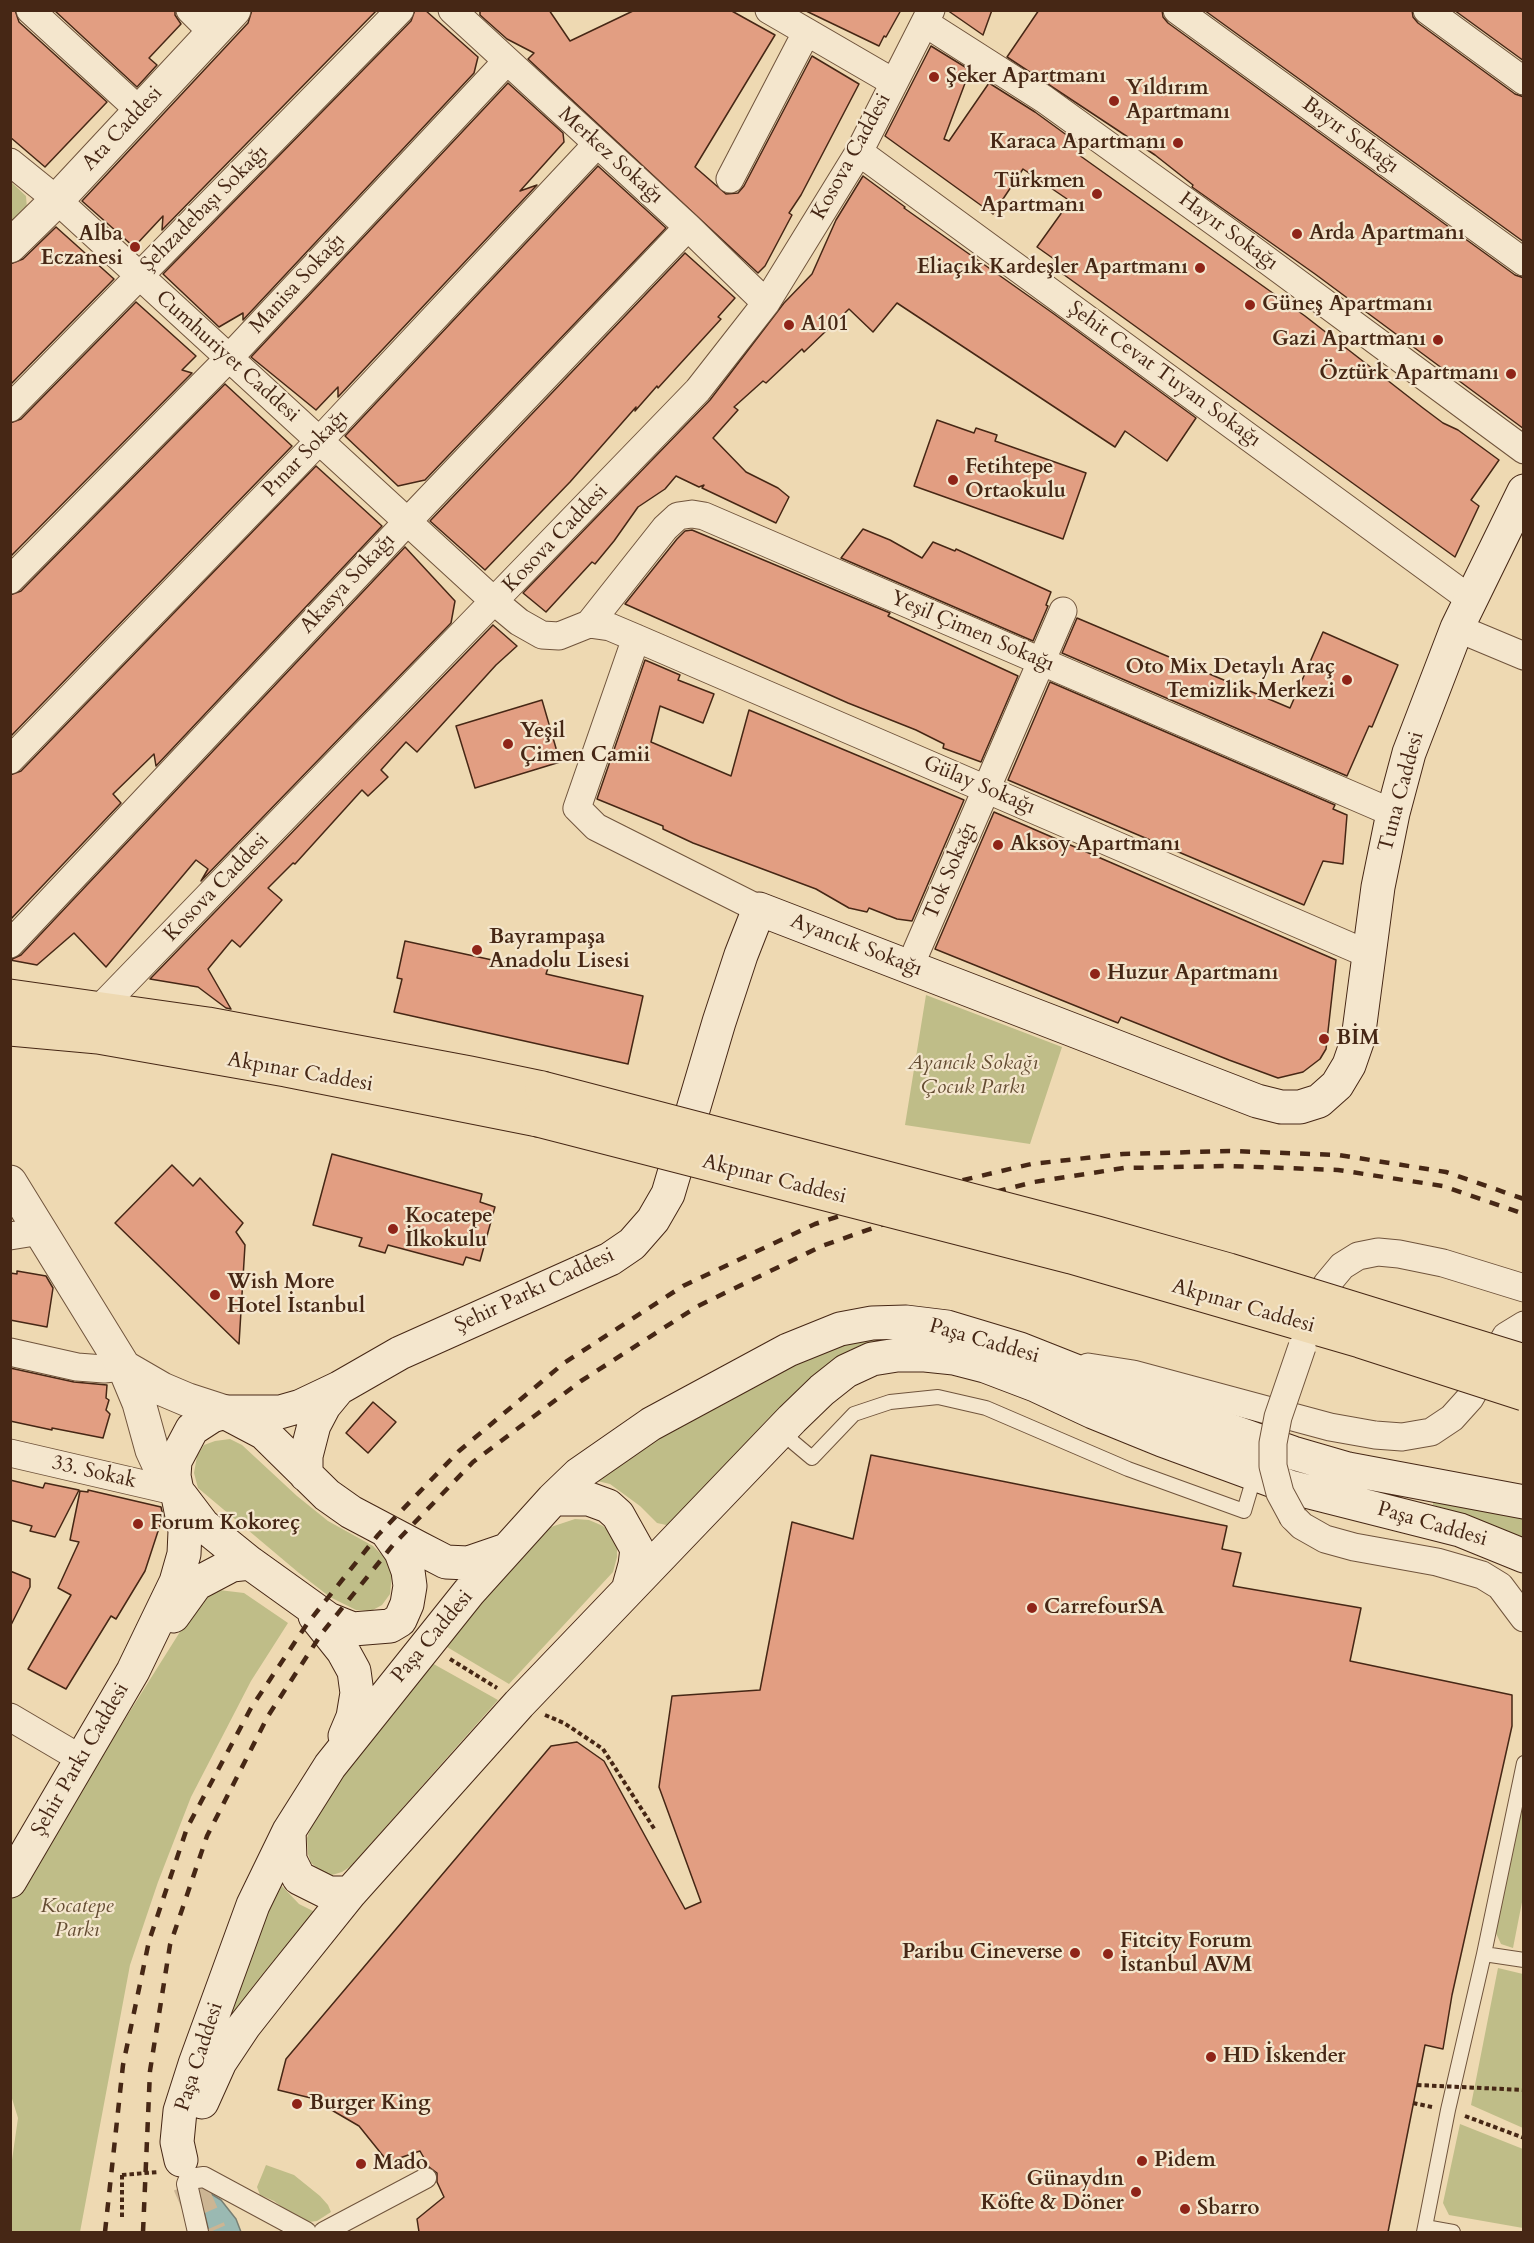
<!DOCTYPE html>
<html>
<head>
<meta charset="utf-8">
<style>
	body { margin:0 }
	#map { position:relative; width:1534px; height:2243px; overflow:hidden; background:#eed9b2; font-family:Cardo,serif }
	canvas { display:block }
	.frame { position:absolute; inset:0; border:12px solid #462715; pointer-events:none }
</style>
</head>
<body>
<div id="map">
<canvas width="1534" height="2243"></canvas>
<div class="frame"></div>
</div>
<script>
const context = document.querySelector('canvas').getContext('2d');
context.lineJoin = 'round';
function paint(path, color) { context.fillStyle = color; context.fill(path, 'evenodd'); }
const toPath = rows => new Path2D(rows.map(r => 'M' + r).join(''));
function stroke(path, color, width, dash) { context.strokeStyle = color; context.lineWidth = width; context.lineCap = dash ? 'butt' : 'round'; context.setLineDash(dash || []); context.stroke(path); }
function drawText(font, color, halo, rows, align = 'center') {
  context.font = font + ' Cardo,serif'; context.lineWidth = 4.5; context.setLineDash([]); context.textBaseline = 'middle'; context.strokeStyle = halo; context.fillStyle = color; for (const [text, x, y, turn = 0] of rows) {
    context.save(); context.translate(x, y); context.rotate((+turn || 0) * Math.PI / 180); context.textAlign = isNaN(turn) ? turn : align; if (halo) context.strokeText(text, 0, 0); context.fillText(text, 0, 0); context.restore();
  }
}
const green = toPath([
	[11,182,26,196,27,209,11,225],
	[926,995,1062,1047,1030,1144,905,1125],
	[852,1337,950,1339,826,1367,767,1420,671,1526,657,1523,640,1506,610,1484,593,1480,687,1417],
	[230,1439,242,1445,297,1496,328,1521,373,1546,388,1561,392,1574,390,1594,382,1605,371,1611,356,1610,330,1597,299,1573,198,1488,194,1473,197,1456,204,1445,215,1441],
	[1433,1501,1523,1516,1523,1537,1433,1505],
	[575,1519,589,1520,603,1526,613,1534,617,1546,617,1557,613,1572,509,1684,442,1644,533,1541,551,1527],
	[219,1590,244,1593,288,1623,251,1681,191,1797,158,1882,130,1965,80,2232,11,2232,10,2174,18,2118,10,2092,10,1902,200,1600],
	[430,1662,498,1700,351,1866,342,1872,332,1875,321,1871,311,1863,308,1854,307,1838,312,1824,345,1772],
	[1523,1783,1523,1897,1513,1948,1501,1944,1495,1931],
	[279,1883,299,1904,317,1913,221,2027],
	[1498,1968,1523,1974,1523,2128,1471,2105],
	[1460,2124,1523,2149,1523,2228,1449,2215,1443,2203],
	[266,2165,294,2175,320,2196,328,2205,331,2212,317,2221,309,2222,291,2214,274,2201,260,2195,257,2187]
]);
const water = toPath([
	[199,2190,208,2192,221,2200,236,2219,241,2232,209,2232,199,2190]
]);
const building = toPath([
	[10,10,15,10,19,22,107,102,45,167,10,137,10,10],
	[54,10,175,10,175,15,181,24,149,58,157,65,137,87,54,10],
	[252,10,377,10,162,230,163,216,134,247,82,201,248,23,252,10],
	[415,10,425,10,478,57,474,73,243,320,243,313,219,327,163,274,411,21,415,10],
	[480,10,549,10,570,41,635,10,730,10,775,35,695,167,726,194,738,193,744,186,812,56,859,84,801,195,789,213,792,215,765,266,758,273,528,59,534,53,507,39,480,15,480,10],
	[804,10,901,10,886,37,884,36,879,46,804,10],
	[947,10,992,10,983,35,947,10],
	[1039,10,1162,10,1163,17,1168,23,1515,275,1524,278,1524,429,1315,274,1192,187,1193,185,1155,155,1007,57,1039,10],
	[1204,10,1412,10,1413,17,1418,23,1515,94,1524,97,1524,242,1204,10],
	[1454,10,1524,10,1524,61,1454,10],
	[931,46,970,70,944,139,949,141,989,83,1035,112,1083,147,1079,155,1305,316,1423,408,1443,423,1458,430,1499,460,1471,500,1479,506,1455,557,1056,269,1061,264,1037,247,1070,201,1023,169,993,214,885,136,931,46],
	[508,83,563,133,564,142,520,191,537,185,338,397,338,387,316,410,251,357,508,83],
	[598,166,666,228,425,480,398,486,345,436,598,166],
	[863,176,905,207,904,208,1054,314,1196,418,1167,461,1125,431,1115,447,897,303,873,332,849,309,804,352,802,349,766,383,763,381,734,407,738,410,713,438,746,472,778,488,789,497,776,523,702,488,704,485,699,487,676,476,665,489,638,507,614,541,595,564,592,562,546,612,523,593,710,400,784,303,812,274,836,220,863,176],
	[56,227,114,279,10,385,10,264,23,259,56,227],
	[685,253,735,298,718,317,721,319,658,388,657,386,635,411,636,407,570,482,485,570,430,521,685,253],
	[136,302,196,356,182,370,192,373,10,557,10,423,21,419,136,302],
	[225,384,292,446,10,737,10,595,21,591,225,384],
	[937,420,974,433,976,428,997,435,995,441,1086,473,1063,539,914,486,937,420],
	[316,466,382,526,156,766,154,754,113,794,121,803,10,920,10,775,21,771,316,466],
	[863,529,890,540,922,558,933,542,955,551,956,549,1051,592,1046,605,1048,606,1033,641,841,558,863,529],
	[692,530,890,613,888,616,1018,676,981,762,943,748,944,744,916,730,848,703,625,604,677,539,685,531,692,530],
	[405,547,455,601,451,623,201,881,208,869,196,860,106,967,74,933,37,965,10,960,21,955,405,547],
	[1077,618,1290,708,1323,632,1398,665,1372,727,1369,726,1347,776,1062,653,1077,618],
	[493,625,517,646,496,665,417,752,406,742,381,770,388,777,368,796,362,790,295,864,293,863,268,888,282,900,240,947,232,940,208,969,231,1009,226,1008,198,987,150,979,493,625],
	[645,660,680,675,678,680,714,694,703,723,660,706,651,742,731,776,749,710,964,800,912,921,897,919,869,908,867,912,849,908,816,889,693,843,663,829,663,826,597,799,645,660],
	[1050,682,1335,805,1333,809,1347,815,1343,864,1323,861,1304,905,1008,780,1050,682],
	[542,700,560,762,475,788,456,726,542,700],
	[994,812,1336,960,1326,1049,1320,1059,1303,1072,1278,1078,1229,1060,1121,1017,1118,1023,935,949,994,812],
	[405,941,506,963,507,959,548,968,546,974,643,996,628,1064,394,1012,402,979,397,978,405,941],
	[332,1154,482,1194,480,1202,495,1207,480,1261,466,1257,463,1265,388,1245,385,1253,359,1246,362,1238,313,1225,332,1154],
	[172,1165,193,1186,200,1178,243,1223,236,1232,245,1245,239,1344,115,1223,172,1165],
	[17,1271,46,1276,53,1288,47,1327,10,1320,10,1273,17,1274,17,1271],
	[10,1368,74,1382,107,1385,106,1398,109,1400,106,1410,110,1414,103,1438,52,1428,52,1430,10,1421,10,1368],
	[373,1402,396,1422,368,1453,346,1433,373,1402],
	[871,1455,1227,1526,1222,1549,1241,1553,1233,1586,1361,1608,1350,1661,1512,1695,1512,1726,1452,1995,1443,2049,1425,2045,1388,2232,419,2232,417,2219,444,2197,437,2182,437,2173,429,2167,420,2151,388,2162,359,2126,311,2098,278,2090,286,2059,551,1746,577,1742,604,1761,685,1909,701,1902,659,1787,672,1696,760,1690,792,1522,853,1539,871,1455],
	[10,1480,43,1488,45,1483,79,1490,55,1537,30,1531,32,1526,10,1520,10,1480],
	[88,1490,161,1507,163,1516,145,1571,116,1619,111,1616,66,1689,28,1669,71,1595,58,1588,79,1542,70,1540,80,1491,88,1492,88,1490],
	[10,1571,30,1579,30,1587,10,1627,10,1571]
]);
const secondaryTunnel = toPath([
	[189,2184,210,2232]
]);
const path = toPath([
	[450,1659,497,1688],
	[545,1715,564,1723,603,1749,655,1830],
	[1413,2103,1432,2107],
	[1465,2116,1524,2138],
	[122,2175,122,2217]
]);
const service = toPath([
	[781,1432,812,1458,854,1414,890,1402,938,1397,986,1408,1128,1469,1244,1511,1255,1474],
	[1484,1954,1524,1960],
	[1425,2227,1453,2232],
	[1424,2232,1448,2110,1484,1954,1524,1763]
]);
const pedestrian = toPath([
	[198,2232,187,2184,189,2179,204,2177,306,2232],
	[324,2232,426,2178]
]);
const minor = toPath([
	[30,10,140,111],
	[190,10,213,33],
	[452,10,688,227,766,303],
	[769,10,893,82],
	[1177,10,1524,262],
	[1427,10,1524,81],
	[925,23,1044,99,1245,244,1524,450],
	[859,152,1470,599],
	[10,162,57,200,495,602,519,622,542,635,559,636,589,624,665,528,678,516,692,514,704,516,1393,813],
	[730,179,806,33],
	[10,408,400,10],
	[10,580,228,359,506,62],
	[589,624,610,627,636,638,1368,954],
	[1457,628,1524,656],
	[636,638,577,808,596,827,759,909],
	[10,760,319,441,597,144],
	[10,944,408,521,688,227],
	[910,966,1063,611],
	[101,1007,698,390,766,303,859,152,931,10],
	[10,1236,41,1231],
	[1314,1316,1327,1284,1342,1266,1358,1256,1378,1252,1399,1254,1443,1263,1524,1288],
	[10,1352,77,1367,104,1369,124,1367],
	[1088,1367,1133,1374,1330,1427,1375,1435,1402,1437,1431,1432,1452,1418,1470,1398,1506,1336,1524,1325],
	[10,1453,178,1492],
	[1293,1517,1302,1526,1325,1539,1354,1547,1437,1562,1482,1575,1500,1586,1524,1618],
	[10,1717,83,1760]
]);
const tertiary = toPath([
	[10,246,57,200,234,10],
	[10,1182,124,1367,139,1403,152,1450,164,1476,178,1492],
	[124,1367,162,1389,188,1400,225,1412]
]);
const secondary = toPath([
	[228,1414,264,1433,327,1495,351,1512,419,1548,446,1562,468,1563,506,1550],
	[306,1475,306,1456,314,1425,324,1406,338,1389],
	[181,1496,203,1525,250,1563,328,1619,353,1629,390,1626,400,1620,407,1604,410,1586,408,1571,401,1552,387,1532],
	[553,1499,589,1499,608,1506,618,1515,637,1549,635,1565,628,1590],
	[173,1616,196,1584,232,1565,250,1563],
	[315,1616,343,1651,354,1671,357,1693,353,1717,345,1736],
	[289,1831,290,1860,299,1878,329,1893,350,1893],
	[10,1881,133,1671,176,1582,184,1554,185,1531,174,1476,175,1461,192,1429,212,1416,225,1412,280,1412,301,1406,339,1388,400,1353,610,1259,632,1244,653,1220,668,1194,719,1022,741,955,759,909,1257,1101,1281,1107,1300,1107,1319,1101,1337,1085,1349,1065,1358,1039,1378,887,1393,813,1409,753,1457,628,1524,491],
	[202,2102,220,2062,244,2026,277,1984,350,1893,519,1704,792,1419,822,1390,846,1371,872,1359,897,1355,925,1355,954,1358,985,1366,1035,1385,1093,1412,1162,1440,1290,1487,1460,1530,1524,1556],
	[181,2160,177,2142,180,2111,195,2064,253,1905,289,1831,330,1766,469,1592,553,1499,579,1474,651,1424,788,1350,840,1329,872,1323,906,1322,947,1327,1020,1349,1187,1415,1293,1453,1348,1469,1524,1502]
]);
const primary = toPath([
	[10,996,208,1024,470,1073,542,1088],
	[10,1029,98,1037,286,1070,538,1120]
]);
const rail = toPath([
	[105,2232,123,2065,149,1941,187,1828,251,1708,307,1624,378,1535,459,1451,564,1363,683,1286,815,1224,921,1190,1031,1164,1123,1154,1230,1151,1339,1155,1446,1172,1524,1199],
	[143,2232,150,2071,170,1945,207,1836,268,1716,322,1633,393,1545,473,1462,581,1381,698,1306,822,1246,927,1209,1034,1182,1124,1168,1230,1166,1338,1170,1443,1186,1524,1214]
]);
const pathBridge = toPath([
	[1417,2085,1524,2090],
	[122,2175,158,2172]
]);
const minorBridge = toPath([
	[1293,1517,1280,1493,1273,1466,1273,1443,1278,1417,1302,1347]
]);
const primaryBridge = toPath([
	[542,1088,1097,1233,1229,1270,1524,1361],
	[538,1120,1071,1257,1360,1341,1524,1394]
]);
const markers = [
	[934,77,6,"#8f2418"],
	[1114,101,6,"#8f2418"],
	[1178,143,6,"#8f2418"],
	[1097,194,6,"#8f2418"],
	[1297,234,6,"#8f2418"],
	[135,247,6,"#8f2418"],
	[1200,268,6,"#8f2418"],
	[1250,305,6,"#8f2418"],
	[789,325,6,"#8f2418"],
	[1438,340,6,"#8f2418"],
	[1511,374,6,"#8f2418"],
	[953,480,6,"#8f2418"],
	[1347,680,6,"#8f2418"],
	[508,744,6,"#8f2418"],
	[998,845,6,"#8f2418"],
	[477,950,6,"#8f2418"],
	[1095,974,6,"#8f2418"],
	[1324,1039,6,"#8f2418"],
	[393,1229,6,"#8f2418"],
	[215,1295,6,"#8f2418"],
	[138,1524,6,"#8f2418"],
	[1032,1608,6,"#8f2418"],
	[1075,1953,6,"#8f2418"],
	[1108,1954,6,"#8f2418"],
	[1211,2057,6,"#8f2418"],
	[297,2104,6,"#8f2418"],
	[1142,2161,6,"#8f2418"],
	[361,2164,6,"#8f2418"],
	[1136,2192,6,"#8f2418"],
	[1185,2209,6,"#8f2418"]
];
const poiNames = [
	["Şeker Apartmanı",946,77],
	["Yıldırım",1126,89],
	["Apartmanı",1126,113],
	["Karaca Apartmanı",1166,143,"right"],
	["Türkmen",1085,182,"right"],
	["Apartmanı",1085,206,"right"],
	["Arda Apartmanı",1309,234],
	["Alba",123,235,"right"],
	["Eczanesi",123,259,"right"],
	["Eliaçık Kardeşler Apartmanı",1188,268,"right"],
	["Güneş Apartmanı",1262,305],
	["A101",801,325],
	["Gazi Apartmanı",1426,340,"right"],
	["Öztürk Apartmanı",1499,374,"right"],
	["Fetihtepe",965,468],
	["Ortaokulu",965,492],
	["Oto Mix Detaylı Araç",1335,668,"right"],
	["Temizlik Merkezi",1335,692,"right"],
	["Yeşil",520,732],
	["Çimen Camii",520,756],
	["Aksoy Apartmanı",1010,845],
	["Bayrampaşa",489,938],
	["Anadolu Lisesi",489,962],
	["Huzur Apartmanı",1107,974],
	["BİM",1336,1039],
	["Kocatepe",405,1217],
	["İlkokulu",405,1241],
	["Wish More",227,1283],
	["Hotel İstanbul",227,1307],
	["Forum Kokoreç",150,1524],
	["CarrefourSA",1044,1608],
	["Fitcity Forum",1120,1942],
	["İstanbul AVM",1120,1966],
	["Paribu Cineverse",1063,1953,"right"],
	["HD İskender",1223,2057],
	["Burger King",309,2104],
	["Pidem",1154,2161],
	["Mado",373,2164],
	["Günaydın",1124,2180,"right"],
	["Köfte & Döner",1124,2204,"right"],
	["Sbarro",1197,2209]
];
const streetNames = [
	["Ata Caddesi",123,129,-47],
	["Bayır Sokağı",1350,136,36],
	["Merkez Sokağı",610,156,42],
	["Kosova Caddesi",852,157,-61],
	["Şehzadebaşı Sokağı",205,209,-45],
	["Hayır Sokağı",1228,232,36],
	["Manisa Sokağı",298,284,-47],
	["Cumhuriyet Caddesi",227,357,42],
	["Şehit Cevat Tuyan Sokağı",1164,375,36],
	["Pınar Sokağı",306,454,-46],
	["Kosova Caddesi",556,539,-46],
	["Akasya Sokağı",348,584,-47],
	["Yeşil Çimen Sokağı",972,632,23],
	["Gülay Sokağı",979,786,23],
	["Tuna Caddesi",1402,792,-75],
	["Tok Sokağı",951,871,-67],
	["Kosova Caddesi",217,888,-46],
	["Ayancık Sokağı",856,946,21],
	["Akpınar Caddesi",300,1073,10],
	["Akpınar Caddesi",774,1180,14],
	["Şehir Parkı Caddesi",535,1291,-25],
	["Akpınar Caddesi",1243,1307,16],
	["Paşa Caddesi",984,1342,16],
	["33. Sokak",94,1473,13],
	["Paşa Caddesi",1432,1525,16],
	["Paşa Caddesi",433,1637,-50],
	["Şehir Parkı Caddesi",81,1760,-60],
	["Paşa Caddesi",200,2057,-72]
];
const parkNames = [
	["Ayancık Sokağı",973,1064],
	["Çocuk Parkı",973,1088],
	["Kocatepe",77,1907],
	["Parkı",77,1931]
];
paint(green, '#bfbd88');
paint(water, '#9ab9b2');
stroke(water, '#787f73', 1.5);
paint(building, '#e29e82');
stroke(building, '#462715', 1.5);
stroke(secondaryTunnel, '#ccb593', 33, [33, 16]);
stroke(service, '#70543c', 16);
stroke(pedestrian, '#70543c', 22);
stroke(minor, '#70543c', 29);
stroke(tertiary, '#70543c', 35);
stroke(secondary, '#462715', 35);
stroke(primary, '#462715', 35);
stroke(path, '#462715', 4, [4.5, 3]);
stroke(service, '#f4e6cd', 14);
stroke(pedestrian, '#f4e6cd', 20);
stroke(minor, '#f4e6cd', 27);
stroke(tertiary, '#f4e6cd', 33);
stroke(secondary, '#f4e6cd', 33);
stroke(primary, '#eed9b2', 33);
stroke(rail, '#462715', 4.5, [10, 10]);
stroke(minorBridge, '#70543c', 29, []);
stroke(primaryBridge, '#462715', 35, []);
stroke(pathBridge, '#462715', 4, [4.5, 3]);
stroke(minorBridge, '#f4e6cd', 27);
stroke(primaryBridge, '#eed9b2', 33);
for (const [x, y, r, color] of markers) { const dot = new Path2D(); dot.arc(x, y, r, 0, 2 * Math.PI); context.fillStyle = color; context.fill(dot); stroke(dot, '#f4e6cd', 2); }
drawText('bold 21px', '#462715', '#f4e6cd', poiNames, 'left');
drawText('21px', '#462715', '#f4e6cd', streetNames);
drawText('italic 21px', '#644c32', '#f4e6cd', parkNames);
</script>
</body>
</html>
